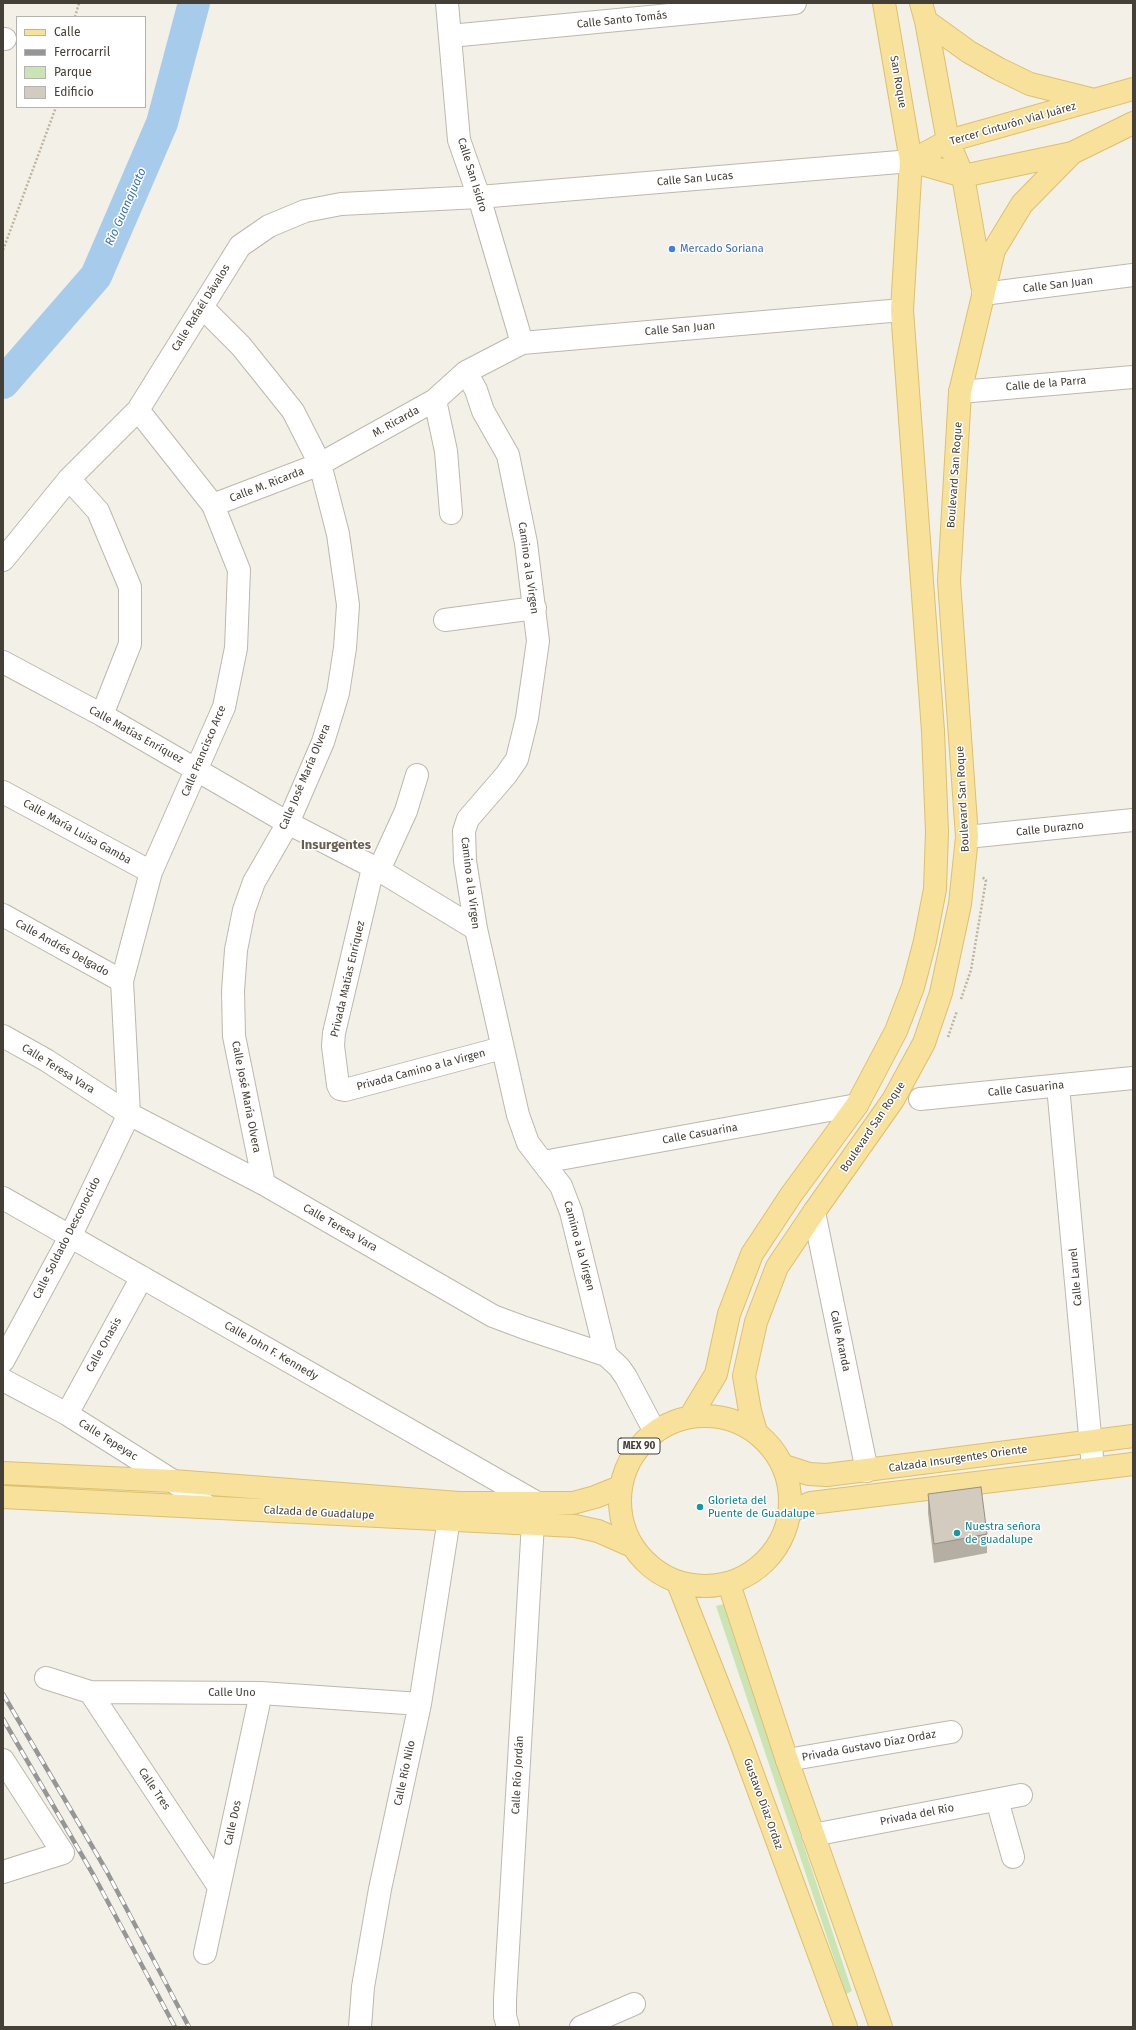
<!DOCTYPE html>
<html>
<head>
<meta charset="utf-8">
<style>
	body { margin:0 }
	#map { position:relative; width:1136px; height:2030px; overflow:hidden; background:#f3f0e7; font-family:"Fira Sans",sans-serif }
	canvas { display:block }
	.frame { position:absolute; inset:0; border:4px solid #454037; pointer-events:none }
	.legend { position:absolute; left:16px; top:16px; width:130px; height:92px; box-sizing:border-box; background:#fff; border:1px solid #b5b3af; margin:0; padding:5px 7px; list-style:none; font-size:12px; color:#454037 }
	.legend li { display:flex; align-items:center; gap:8px; height:20px }
	.legend b { width:20px; border:1px solid #b5b3af }
</style>
</head>
<body>
<div id="map">
<canvas width="1136" height="2030"></canvas>
<div class="frame"></div>
<ul class="legend">
<li><b style="height:5px;background:#f8e29b"></b>Calle</li>
<li><b style="height:5px;background:#969696"></b>Ferrocarril</li>
<li><b style="height:11px;background:#cbe4b3"></b>Parque</li>
<li><b style="height:11px;background:#d3ccbe"></b>Edificio</li>
</ul>
</div>
<script>
const context = document.querySelector('canvas').getContext('2d');
context.lineJoin = 'round';
function paint(path, color) { context.fillStyle = color; context.fill(path, 'evenodd'); }
const toPath = rows => new Path2D(rows.map(r => 'M' + r).join(''));
function stroke(path, color, width, dash) { context.strokeStyle = color; context.lineWidth = width; context.lineCap = dash ? 'butt' : 'round'; context.setLineDash(dash || []); context.stroke(path); }
function drawText(font, color, halo, rows, align = 'center') {
  context.font = font + ' "Fira Sans",sans-serif'; context.lineWidth = 3; context.setLineDash([]); context.textBaseline = 'middle'; context.strokeStyle = halo; context.fillStyle = color; for (const [text, x, y, turn = 0] of rows) {
    context.save(); context.translate(x, y); context.rotate((+turn || 0) * Math.PI / 180); context.textAlign = isNaN(turn) ? turn : align; if (halo) context.strokeText(text, 0, 0); context.fillText(text, 0, 0); context.restore();
  }
}
const green = toPath([
	[724,1604,852,1991,846,1994,716,1606]
]);
const river = toPath([
	[3,383,96,276,162,123,194,3]
]);
const path = toPath([
	[75,17,79,3],
	[3,250,56,107],
	[961,999,971,970,986,880,982,877],
	[948,1037,957,1011]
]);
const minor = toPath([
	[447,3,459,140,479,197,522,343],
	[450,36,795,3],
	[3,39,5,39],
	[983,294,1133,275],
	[202,307,241,346,293,411,320,464,338,534,348,605,345,648,338,693,323,742,288,823,254,882,244,910,236,950,233,991,234,1036,264,1184],
	[466,372,476,390,483,411,508,455,526,543,538,641,527,718,517,759,506,775,468,819,464,831,465,861,476,929,518,1115,528,1143,561,1186,571,1212,606,1355],
	[960,392,1133,377],
	[435,400,446,451,451,513],
	[69,479,98,511,130,587,130,644,102,715],
	[213,505,320,464,435,400,466,372,522,343,902,310],
	[3,560,69,479,138,410,240,246,269,226,305,211,341,204,479,197,911,161],
	[445,620,535,608],
	[3,662,102,715,288,823,379,870,476,929],
	[3,792,151,872],
	[967,837,1133,820],
	[373,868,334,1033,333,1046,338,1085,340,1089,345,1090,502,1048],
	[379,870,406,811,417,775],
	[3,915,122,981],
	[3,1036,46,1060,129,1114,264,1184,493,1316,525,1328,606,1355,619,1367,626,1377,655,1432],
	[1058,1086,1093,1468],
	[920,1099,1133,1078],
	[543,1162,857,1105],
	[3,1198,539,1504],
	[814,1212,867,1471],
	[3,1361,70,1237,129,1114,122,981,151,872,224,707,236,648,239,570,213,505,138,410],
	[3,1380,67,1414,173,1481,208,1507],
	[67,1414,142,1277],
	[46,1678,90,1692,261,1693,420,1704],
	[90,1692,219,1887],
	[3,1760,63,1853,3,1872],
	[787,1760,951,1732],
	[997,1800,1013,1857],
	[813,1835,1021,1795],
	[205,1953,261,1693],
	[360,2027,363,1987,380,1889,420,1704,449,1519],
	[508,2027,505,2016,505,1999,533,1523],
	[581,2027,634,2004]
]);
const major = toPath([
	[921,3,926,21,948,141,963,176,982,285],
	[926,21,969,52,999,69,1030,84,1094,100],
	[911,161,948,141,1133,89],
	[911,161,963,176,1072,153,1133,123],
	'620 1501a85 85 0 1 1 170 0a85 85 0 1 1-170 0Z',
	[690,1417,716,1374,729,1314,752,1254,791,1195,857,1105,896,1031,913,987,925,941,935,889,937,832,933,731,902,310,911,161,884,3],
	[756,1432,750,1411,744,1376,756,1322,777,1267,814,1212,893,1100,924,1043,941,993,960,904,967,837,949,581,960,392,994,250,1022,204,1072,153],
	[784,1466,809,1474,827,1475,1133,1436],
	[3,1473,173,1481,459,1503,573,1503,595,1497,620,1487],
	[3,1497,575,1526,598,1531,632,1546],
	[791,1511,811,1503,1133,1464],
	[678,1583,740,1740,846,2027],
	[729,1584,787,1760,881,2027]
]);
const rail = toPath([
	[3,1694,106,1870,189,2027],
	[3,1719,94,1876,175,2027]
]);
const wall = toPath([
	[928,1494,987,1534,987,1553,934,1563,928,1513]
]);
const building = toPath([
	[981,1487,987,1534,934,1544,928,1494,981,1487]
]);
const markers = [
	[672,249,4,"#3f7fe0"],
	[700,1507,4,"#0f9aa8"],
	[957,1533,4,"#0f9aa8"]
];
const shields = [
	[639,1446,42]
];
const shieldNames = [
	["MEX 90",639,1446]
];
const streetNames = [
	["Calle Santo Tomás",622,20,-6],
	["San Roque",898,82,80],
	["Tercer Cinturón Vial Juárez",1013,124,-16],
	["Calle San Isidro",472,175,73],
	["Calle San Lucas",695,179,-5],
	["Calle San Juan",1058,285,-7],
	["Calle Rafaél Dávalos",201,308,-58],
	["Calle San Juan",680,329,-5],
	["Calle de la Parra",1046,384,-5],
	["M. Ricarda",396,422,-29],
	["Boulevard San Roque",955,475,-86],
	["Calle M. Ricarda",267,485,-21],
	["Camino a la Virgen",528,568,82],
	["Calle Matías Enríquez",136,735,29],
	["Calle Francisco Arce",204,751,-67],
	["Calle José María Olvera",305,777,-67],
	["Boulevard San Roque",963,799,-93],
	["Calle Durazno",1050,829,-6],
	["Calle María Luisa Gamba",77,832,29],
	["Camino a la Virgen",470,883,83],
	["Calle Andrés Delgado",62,948,29],
	["Privada Matías Enríquez",348,979,-77],
	["Calle Teresa Vara",58,1069,32],
	["Privada Camino a la Virgen",421,1070,-15],
	["Calle Casuarina",1026,1089,-6],
	["Calle José María Olvera",246,1097,79],
	["Boulevard San Roque",873,1127,-56],
	["Calle Casuarina",700,1134,-10],
	["Calle Teresa Vara",340,1228,30],
	["Calle Soldado Desconocido",67,1238,-63],
	["Camino a la Virgen",579,1246,75],
	["Calle Laurel",1076,1277,-95],
	["Calle Aranda",840,1341,78],
	["Calle Onasis",104,1345,-61],
	["Calle John F. Kennedy",271,1351,30],
	["Calle Tepeyac",108,1440,32],
	["Calzada Insurgentes Oriente",958,1459,-8],
	["Calzada de Guadalupe",319,1513,3],
	["Calle Uno",232,1693],
	["Privada Gustavo Díaz Ordaz",869,1746,-10],
	["Calle Río Nilo",405,1773,-78],
	["Calle Río Jordán",518,1775,-87],
	["Calle Tres",154,1789,56],
	["Gustavo Díaz Ordaz",763,1804,70],
	["Privada del Río",917,1815,-11],
	["Calle Dos",233,1823,-78]
];
const shopNames = [
	["Mercado Soriana",680,249]
];
const cultureNames = [
	["Glorieta del",708,1501],
	["Puente de Guadalupe",708,1514],
	["Nuestra señora",965,1527],
	["de guadalupe",965,1540]
];
const waterNames = [
	["Río Guanajuato",126,207,-66]
];
const quarterNames = [
	["Insurgentes",336,845]
];
paint(green, '#cbe4b3');
stroke(river, '#a7cceb', 32);
stroke(minor, '#bdb8ab', 24);
stroke(major, '#dcc06c', 24);
stroke(path, '#beb49d', 2.5, [2, 2]);
stroke(minor, '#fff', 22);
stroke(major, '#f8e29b', 22);
stroke(rail, '#969696', 4.5);
stroke(rail, '#fff', 3, [9]);
paint(wall, '#b5afa3');
paint(building, '#d3ccbe');
stroke(building, '#948f85', 1);
for (const [x, y, r, color] of markers) { const dot = new Path2D(); dot.arc(x, y, r, 0, 2 * Math.PI); context.fillStyle = color; context.fill(dot); stroke(dot, '#fff', 1.5); }
for (const [x, y, w] of shields) { const box = new Path2D(); box.roundRect(x - w / 2, y - 8, w, 16, 3); context.fillStyle = '#fff'; context.fill(box); stroke(box, '#454037', 1); }
drawText('bold 10px', '#454037', null, shieldNames);
drawText('11px', '#454037', '#fff', streetNames);
drawText('11px', '#366cbe', '#fff', shopNames, 'left');
drawText('11px', '#0d838f', '#fff', cultureNames, 'left');
drawText('italic 12px', '#3773aa', '#fff', waterNames);
drawText('bold 13px', '#675f4f', '#fff', quarterNames);
</script>
</body>
</html>
